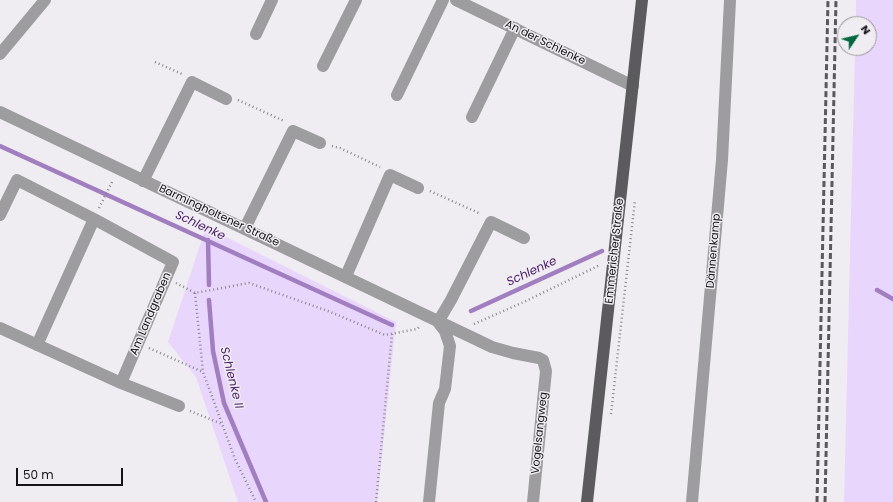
<!DOCTYPE html>
<html>
<head>
<meta charset="utf-8">
<style>
	body { margin:0 }
	#map { position:relative; width:893px; height:502px; overflow:hidden; background:#efedf1; font-family:Poppins,sans-serif }
	canvas { display:block }
	.north { position:absolute; left:837px; top:16px; width:40px; height:40px; box-sizing:border-box; background:#efedf1; border:1px solid #979699; border-radius:50%; rotate:55deg; font-size:11px; font-weight:700; line-height:16px; text-align:center; color:#141315 }
	.north::after { content:''; display:block; margin:auto; width:14px; height:18px; background:#00683e; clip-path:polygon(50% 0,100% 100%,50% 72%,0 100%) }
	.scale { position:absolute; left:16px; top:468px; width:107px; height:18px; box-sizing:border-box; border:2px solid #141315; border-top:0; padding-left:5px; font-size:12px; line-height:14px; white-space:nowrap; color:#141315; -webkit-text-stroke:3px #efedf1; paint-order:stroke }
</style>
</head>
<body>
<div id="map">
<canvas width="893" height="502"></canvas>
<div class="north">N</div>
<div class="scale">50 m</div>
</div>
<script>
const context = document.querySelector('canvas').getContext('2d');
context.lineJoin = 'round';
function paint(path, color) { context.fillStyle = color; context.fill(path, 'evenodd'); }
const toPath = rows => new Path2D(rows.map(r => 'M' + r).join(''));
function stroke(path, color, width, dash) { context.strokeStyle = color; context.lineWidth = width; context.lineCap = dash ? 'butt' : 'round'; context.setLineDash(dash || []); context.stroke(path); }
function drawText(font, color, halo, rows, align = 'center') {
  context.font = font + ' Poppins,sans-serif'; context.lineWidth = 3; context.setLineDash([]); context.textBaseline = 'middle'; context.strokeStyle = halo; context.fillStyle = color; for (const [text, x, y, turn = 0] of rows) {
    context.save(); context.translate(x, y); context.rotate((+turn || 0) * Math.PI / 180); context.textAlign = isNaN(turn) ? turn : align; if (halo) context.strokeText(text, 0, 0); context.fillText(text, 0, 0); context.restore();
  }
}
const green = toPath([
	[856,0,893,0,893,502,844,502,855,48,869,48,869,24,856,24],
	[206,227,396,322,377,502,238,502,196,377,168,342]
]);
const stream = toPath([
	[0,146,392,325],
	[208,240,209,285],
	[877,290,893,299],
	[209,300,213,351,224,403,266,502],
	[471,311,602,251]
]);
const path = toPath([
	[155,62,182,74],
	[238,100,284,121],
	[332,146,340,148,380,167],
	[430,191,481,214],
	[99,208,113,180],
	[176,283,195,293,249,283,328,311,385,335,417,329,420,326],
	[195,293,203,372],
	[474,324,526,301,600,265],
	[149,348,203,372,235,459,256,502],
	[190,411,222,424],
	[611,414,635,200],
	[376,502,392,334]
]);
const minor = toPath([
	[456,0,633,86],
	[256,34,272,0],
	[0,54,45,0],
	[323,66,356,0],
	[397,95,443,0],
	[0,112,492,347,513,353,539,358,543,360,546,371,533,502],
	[472,117,515,28],
	[143,181,192,82,226,99],
	[0,215,17,180,94,219,37,345],
	[94,219,173,262,121,383],
	[245,228,293,131,320,143],
	[346,276,390,175,418,188],
	[0,328,121,383,179,406],
	[429,502,439,403,445,389,450,346,445,331,438,322,451,300,491,222,524,238],
	[692,502,722,160,730,0]
]);
const major = toPath([
	[587,502,642,0]
]);
const rail = toPath([
	[817,502,828,0],
	[825,502,836,0]
]);
const streetNames = [
	["An der Schlenke",545,43,26],
	["Barmingholtener Straße",219,216,25],
	["Emmericher Straße",615,251,-84],
	["Dännenkamp",714,251,-85],
	["Am Landgraben",151,314,-67],
	["Vogelsangweg",540,433,-84]
];
const waterNames = [
	["Schlenke",200,226,25],
	["Schlenke",532,272,-25],
	["Schlenke II",231,378,76]
];
paint(green, '#e9d6fc');
stroke(stream, '#a07ec0', 4.5);
stroke(path, '#89878a', 2.5, [1, 3]);
stroke(minor, '#9d9c9e', 12);
stroke(major, '#5b5a5d', 12);
stroke(rail, '#59585b', 3, [6, 3]);
drawText('11px', '#141315', '#efedf1', streetNames);
drawText('italic 12px', '#481969', '#efedf1', waterNames);
</script>
</body>
</html>
